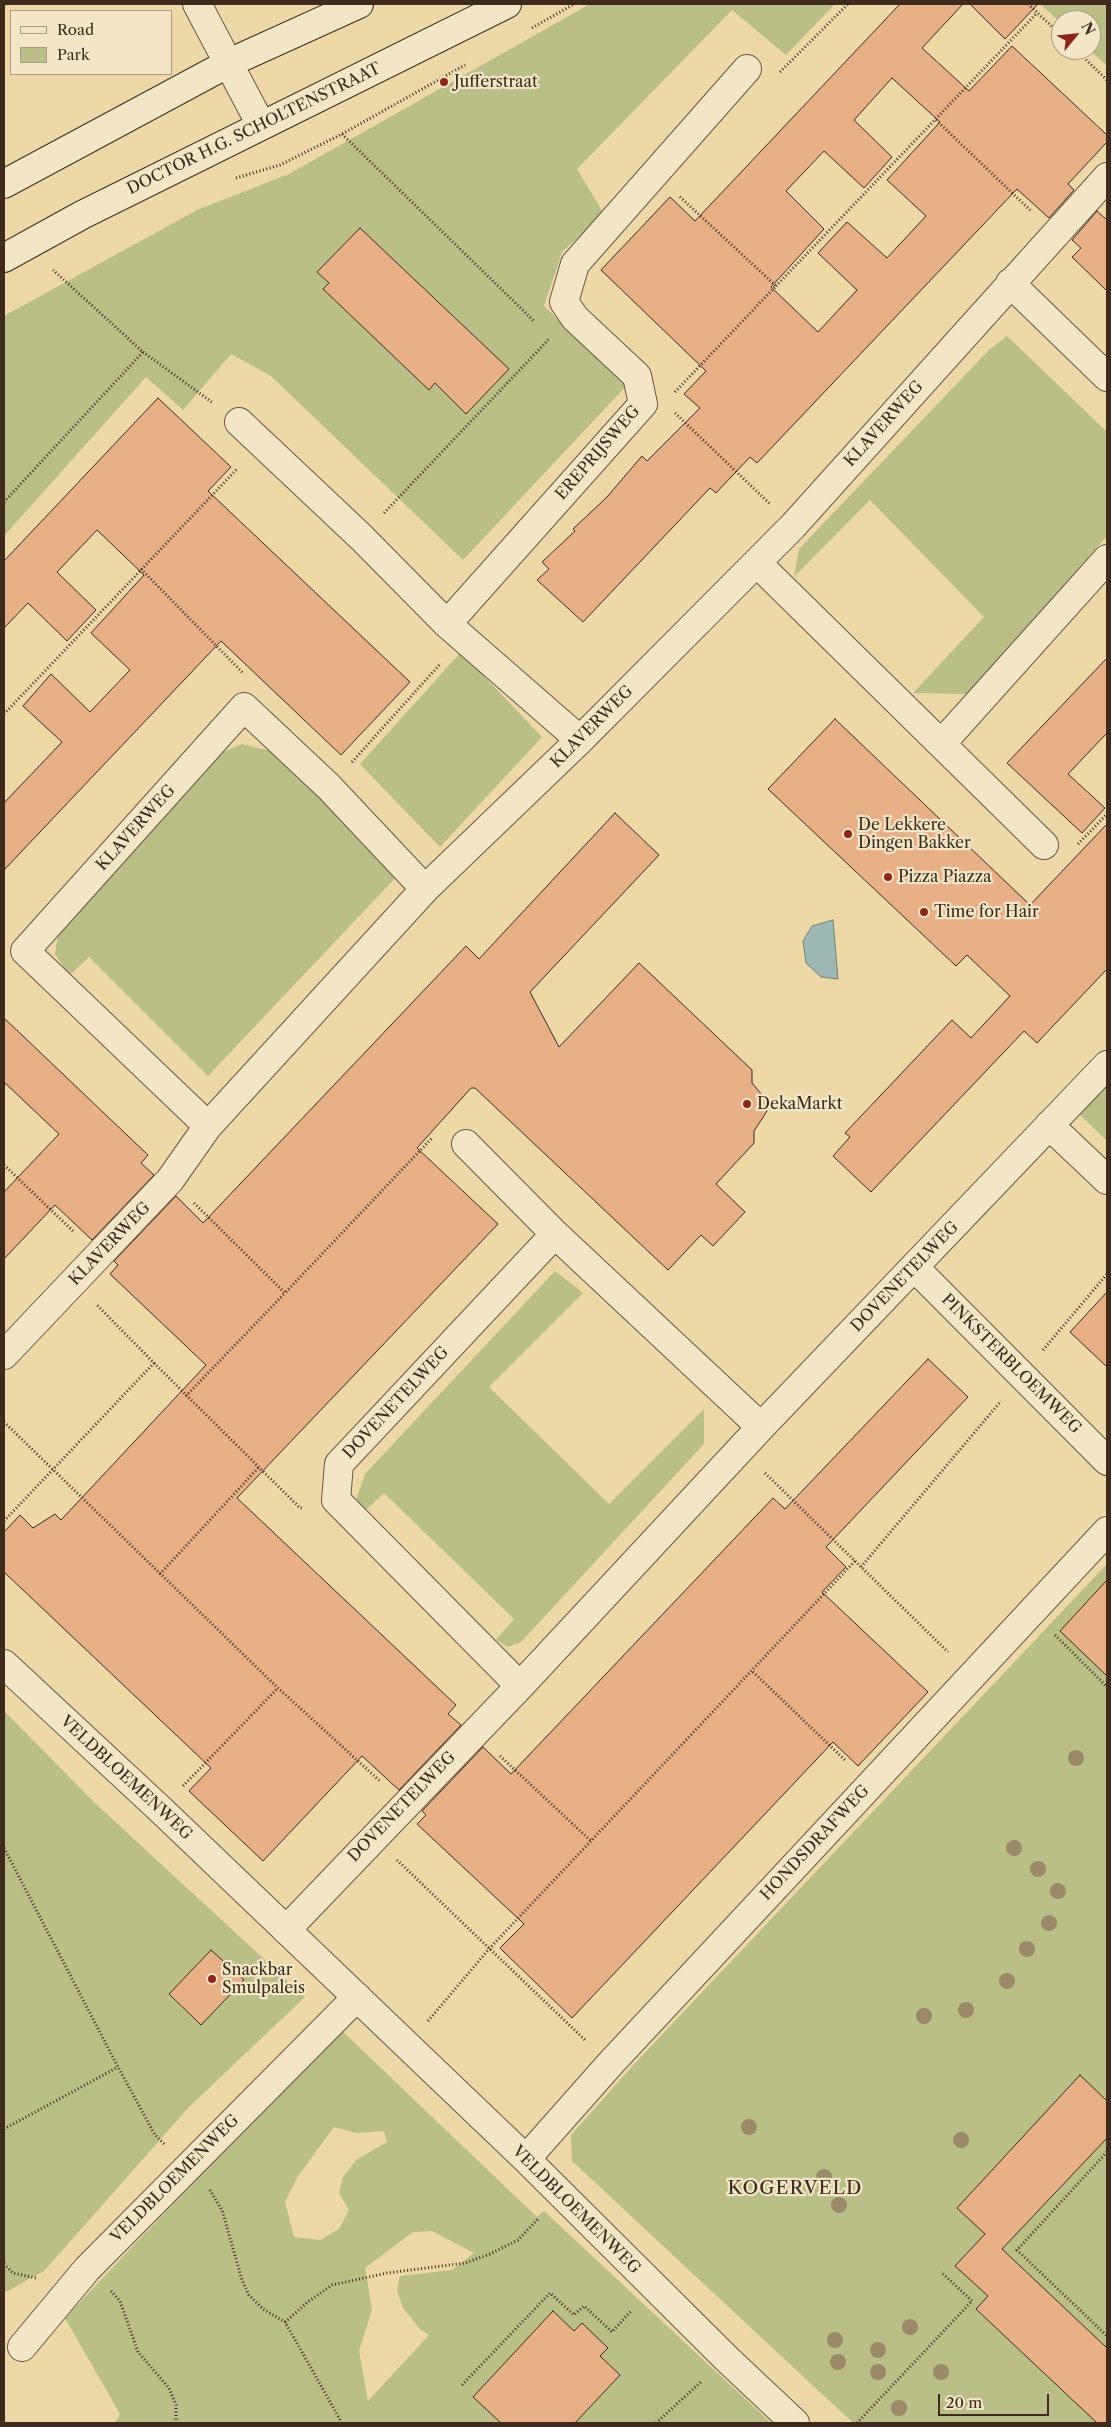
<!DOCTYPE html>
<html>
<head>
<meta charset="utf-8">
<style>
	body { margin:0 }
	#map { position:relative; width:1111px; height:2427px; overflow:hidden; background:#ecd9a7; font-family:"Libre Caslon Text",serif }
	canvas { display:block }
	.frame { position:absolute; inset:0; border:5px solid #3f2b1e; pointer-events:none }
	.legend { position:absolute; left:10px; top:10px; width:162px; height:65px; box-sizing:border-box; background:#f3e6c6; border:1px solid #ab9b83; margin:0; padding:6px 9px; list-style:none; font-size:15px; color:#3f2b1e }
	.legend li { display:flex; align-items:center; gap:10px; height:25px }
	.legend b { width:25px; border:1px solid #ab9b83 }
	.north { position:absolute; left:1051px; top:10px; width:50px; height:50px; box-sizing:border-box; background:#f3e6c6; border:1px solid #ab9b83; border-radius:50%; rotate:62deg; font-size:14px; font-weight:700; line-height:20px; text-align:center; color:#3f2b1e }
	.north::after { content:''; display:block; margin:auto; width:18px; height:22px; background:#8f2418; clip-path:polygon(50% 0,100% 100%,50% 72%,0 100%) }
	.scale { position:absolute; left:938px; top:2394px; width:111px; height:22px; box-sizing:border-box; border:2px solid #3f2b1e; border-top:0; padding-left:6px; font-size:15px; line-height:18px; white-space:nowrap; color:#3f2b1e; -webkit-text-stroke:4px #f3e6c6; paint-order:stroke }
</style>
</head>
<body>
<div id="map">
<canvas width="1111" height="2427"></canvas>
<div class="frame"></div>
<ul class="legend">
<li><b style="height:6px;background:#f3e6c6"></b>Road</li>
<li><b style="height:14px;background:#b9bf86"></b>Park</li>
</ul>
<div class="north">N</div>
<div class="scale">20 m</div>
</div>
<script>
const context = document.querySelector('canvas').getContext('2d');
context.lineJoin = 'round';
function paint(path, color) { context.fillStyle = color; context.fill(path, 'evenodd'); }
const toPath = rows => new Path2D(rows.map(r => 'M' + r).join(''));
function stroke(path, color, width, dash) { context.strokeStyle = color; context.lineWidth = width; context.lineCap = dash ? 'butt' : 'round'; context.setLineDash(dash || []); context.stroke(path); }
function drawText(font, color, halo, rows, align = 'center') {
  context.font = font + ' "Libre Caslon Text",serif'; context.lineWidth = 4.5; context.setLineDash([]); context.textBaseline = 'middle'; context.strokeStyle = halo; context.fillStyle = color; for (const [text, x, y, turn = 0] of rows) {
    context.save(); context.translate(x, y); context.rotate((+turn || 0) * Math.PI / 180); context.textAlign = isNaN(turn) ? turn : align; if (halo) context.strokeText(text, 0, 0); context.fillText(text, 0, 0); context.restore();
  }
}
const green = toPath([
	[590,4,835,4,786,55,732,10,577,169,604,214,562,252,544,306,627,385,463,560,271,376,231,354,183,410,146,377,4,536,4,316,197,210,289,174],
	[1040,4,1107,4,1107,66,1090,50,1091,20,1061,20,1061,23],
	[1007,336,1107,432,1107,536,967,694,913,693,984,617,870,500,794,577,799,549,989,350],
	[461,652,542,737,440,847,360,764],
	[242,744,275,752,399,874,208,1076,89,957,69,976,55,954,60,924,216,755],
	[1107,1081,1107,1141,1077,1112],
	[555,1271,583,1293,489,1387,609,1504,704,1409,704,1444,521,1642,508,1647,496,1640,514,1619,384,1493,366,1510,356,1500,365,1474],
	[1107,1564,1107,2423,853,2423,572,2161,571,2135,637,2061],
	[4,1711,96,1804,305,1997,189,2107,44,2271,4,2293],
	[339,2028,537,2217,544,2211,771,2423,115,2423,120,2414,65,2318],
	[334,2127,356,2133,384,2131,387,2142,356,2160,343,2177,339,2193,349,2210,339,2229,320,2240,294,2237,285,2202,298,2176],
	[432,2231,474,2253,452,2270,400,2276,397,2290,403,2308,420,2329,429,2335,368,2401,359,2351,372,2310,365,2268,413,2232]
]);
const water = toPath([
	[833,920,838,979,821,977,806,963,803,941,812,926,833,920]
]);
const building = toPath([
	[900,4,963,4,922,48,969,91,1012,46,1107,135,1107,142,1068,184,1074,190,1049,218,1017,189,757,463,750,457,716,493,710,488,583,622,537,580,549,569,542,562,575,531,573,529,607,497,642,456,647,461,700,408,684,394,706,371,601,270,670,197,695,221,900,4],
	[892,78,940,122,887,180,926,216,887,258,847,222,818,253,857,290,818,332,771,287,824,229,786,191,824,151,864,188,892,157,854,120,892,78],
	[970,4,1038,4,1005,39,970,4],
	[1097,211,1107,220,1107,291,1072,257,1081,248,1072,240,1097,211],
	[360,228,509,369,466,414,435,383,429,390,323,289,329,283,317,272,360,228],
	[158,398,231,467,208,491,410,682,341,755,221,641,4,870,4,803,62,742,23,706,51,674,90,712,130,670,91,633,144,575,97,530,57,572,96,610,67,641,28,603,4,628,4,561,158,398],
	[1107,658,1107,733,1068,774,1105,808,1082,833,1007,763,1107,658],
	[835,719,1030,905,1107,824,1107,969,1037,1043,1024,1031,871,1192,833,1156,850,1137,845,1133,952,1020,971,1038,1010,996,967,955,956,966,768,789,835,719],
	[615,813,659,855,530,992,559,1047,639,963,752,1070,752,1083,767,1101,767,1111,754,1131,754,1143,716,1184,745,1212,713,1246,701,1235,668,1270,475,1088,471,1088,417,1148,498,1224,237,1498,456,1705,448,1714,461,1725,399,1790,362,1756,263,1861,189,1791,211,1768,4,1572,4,1532,20,1515,33,1528,55,1514,61,1520,206,1365,110,1274,118,1265,114,1261,176,1196,203,1223,466,946,479,959,615,813],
	[4,1018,148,1155,141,1163,154,1175,92,1240,55,1205,4,1259,4,1192,59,1134,4,1082,4,1018],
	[1107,1292,1107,1367,1070,1332,1107,1292],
	[928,1359,968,1397,826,1547,846,1567,822,1592,928,1692,858,1766,833,1742,572,2018,500,1948,524,1924,417,1824,426,1815,422,1811,483,1747,511,1774,773,1498,785,1509,928,1359],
	[1107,1580,1107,1676,1060,1631,1107,1580],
	[211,1950,244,1980,201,2025,169,1994,211,1950],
	[1080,2075,1107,2101,1107,2138,1002,2249,1107,2348,1107,2423,1097,2423,976,2309,988,2296,955,2266,985,2234,957,2208,1080,2075],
	[553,2311,574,2331,582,2323,608,2348,600,2356,620,2375,575,2423,501,2423,473,2397,553,2311]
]);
const path = toPath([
	[1028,4,1061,35],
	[532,28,574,4],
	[1076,50,1107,80],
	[780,72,848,4],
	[936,120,1031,211],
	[342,134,535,322],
	[236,178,280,165,342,134,465,65],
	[776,286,1037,13],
	[143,352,213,403],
	[675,392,776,286,679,196],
	[675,413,770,504],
	[4,502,143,352,53,270],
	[384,513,550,338],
	[141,569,244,674],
	[4,714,238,468],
	[352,762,441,663],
	[1078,844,1107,814],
	[4,1165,74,1232],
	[194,1203,285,1293,432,1138],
	[1043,1350,1107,1274],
	[154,1363,300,1508,303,1508],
	[186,1396,285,1293],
	[4,1422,278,1688,381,1782],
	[765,1473,948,1652],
	[4,1521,154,1363,97,1305],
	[861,1567,1001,1401],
	[160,1574,259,1467],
	[1055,1635,1107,1687],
	[753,1672,846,1761],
	[500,1756,591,1841],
	[183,1786,278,1688],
	[4,1848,118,2067,155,2135,164,2144],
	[397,1860,586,2041],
	[428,2021,489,1949,855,1561],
	[4,2129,118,2067],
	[1107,2152,1017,2250,1107,2336],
	[210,2190,222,2210,242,2280,249,2295,263,2309,285,2322,342,2423],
	[4,2264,13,2273,36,2278],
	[111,2291,120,2301,138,2352,169,2388,176,2405,176,2423],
	[285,2322,309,2301,332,2285,387,2273,465,2263,490,2254,518,2240,538,2219],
	[462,2385,550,2293,574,2315,584,2306,612,2332,631,2311],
	[656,2423,702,2381],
	[857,2423,972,2301,941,2272]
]);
const street = toPath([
	[197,4,261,125],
	[1010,283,1107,377],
	[239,422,361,537,447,624,580,740],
	[757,563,1044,845],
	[447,624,643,404,637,376,575,318,564,302,575,264,747,69],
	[942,743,1107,559],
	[1049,1125,1107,1180],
	[208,1126,25,951,244,707,329,787,425,889],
	[466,1144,555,1234,761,1427],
	[915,1268,1107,1461],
	[4,1355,170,1180,208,1126,425,889,580,740,793,526,1107,177],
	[4,1664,161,1810,526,2159,727,2359,795,2423],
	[520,1686,336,1500,339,1464,555,1234],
	[286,1930,520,1686,761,1427,1107,1065],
	[526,2159,610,2064,1107,1531],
	[22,2347,87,2269,357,1997]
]);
const secondary = toPath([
	[4,184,229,63,359,4],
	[4,258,82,215,507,4]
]);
const trees = [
	[1076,1758],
	[1014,1848],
	[1038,1869],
	[1058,1891],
	[1049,1923],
	[1027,1949],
	[1007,1981],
	[966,2010],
	[924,2016],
	[749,2127],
	[961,2140],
	[824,2177],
	[839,2205],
	[910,2327],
	[835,2340],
	[878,2350],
	[838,2362],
	[878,2372],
	[941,2372],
	[899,2408]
];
const markers = [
	[444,82,5,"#8f2418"],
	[848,834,5,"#8f2418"],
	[888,877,5,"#8f2418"],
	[924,912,5,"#8f2418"],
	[747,1104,5,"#8f2418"],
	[212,1979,5,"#8f2418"]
];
const poiNames = [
	["Jufferstraat",454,82],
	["De Lekkere",858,825],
	["Dingen Bakker",858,843],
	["Pizza Piazza",898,877],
	["Time for Hair",934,912],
	["DekaMarkt",757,1104],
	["Snackbar",222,1970],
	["Smulpaleis",222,1988]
];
const streetNames = [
	["DOCTOR H.G. SCHOLTENSTRAAT",254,129,-26],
	["KLAVERWEG",884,424,-48],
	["EREPRIJSWEG",598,453,-49],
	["KLAVERWEG",592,727,-45],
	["KLAVERWEG",136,828,-48],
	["KLAVERWEG",110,1244,-46],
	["DOVENETELWEG",905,1277,-46],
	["PINKSTERBLOEMWEG",1011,1364,45],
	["DOVENETELWEG",396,1403,-47],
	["VELDBLOEMENWEG",126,1778,43],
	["DOVENETELWEG",402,1807,-46],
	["HONDSDRAFWEG",815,1843,-47],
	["VELDBLOEMENWEG",175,2179,-45],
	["VELDBLOEMENWEG",576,2210,45]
];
const quarterNames = [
	["KOGERVELD",795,2189]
];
paint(green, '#b9bf86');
paint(water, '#9db7b3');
stroke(water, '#777f77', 1);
paint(building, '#e7b087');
stroke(building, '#3f2b1e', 1);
stroke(street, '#6a5640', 30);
stroke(secondary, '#3f2b1e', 30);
stroke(path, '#3f2b1e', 3, [1, 2.5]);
stroke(street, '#f3e6c6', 28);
stroke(secondary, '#f3e6c6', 28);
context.fillStyle = '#9a8a67';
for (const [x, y] of trees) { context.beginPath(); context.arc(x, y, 8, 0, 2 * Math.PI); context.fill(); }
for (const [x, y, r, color] of markers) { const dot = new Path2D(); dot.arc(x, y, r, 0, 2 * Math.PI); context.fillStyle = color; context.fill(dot); stroke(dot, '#f3e6c6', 2); }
drawText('16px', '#3f2b1e', '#f3e6c6', poiNames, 'left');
drawText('16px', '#3f2b1e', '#f3e6c6', streetNames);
context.letterSpacing = '1px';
drawText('19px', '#3f2b1e', '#f3e6c6', quarterNames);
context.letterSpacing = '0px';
</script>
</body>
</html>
